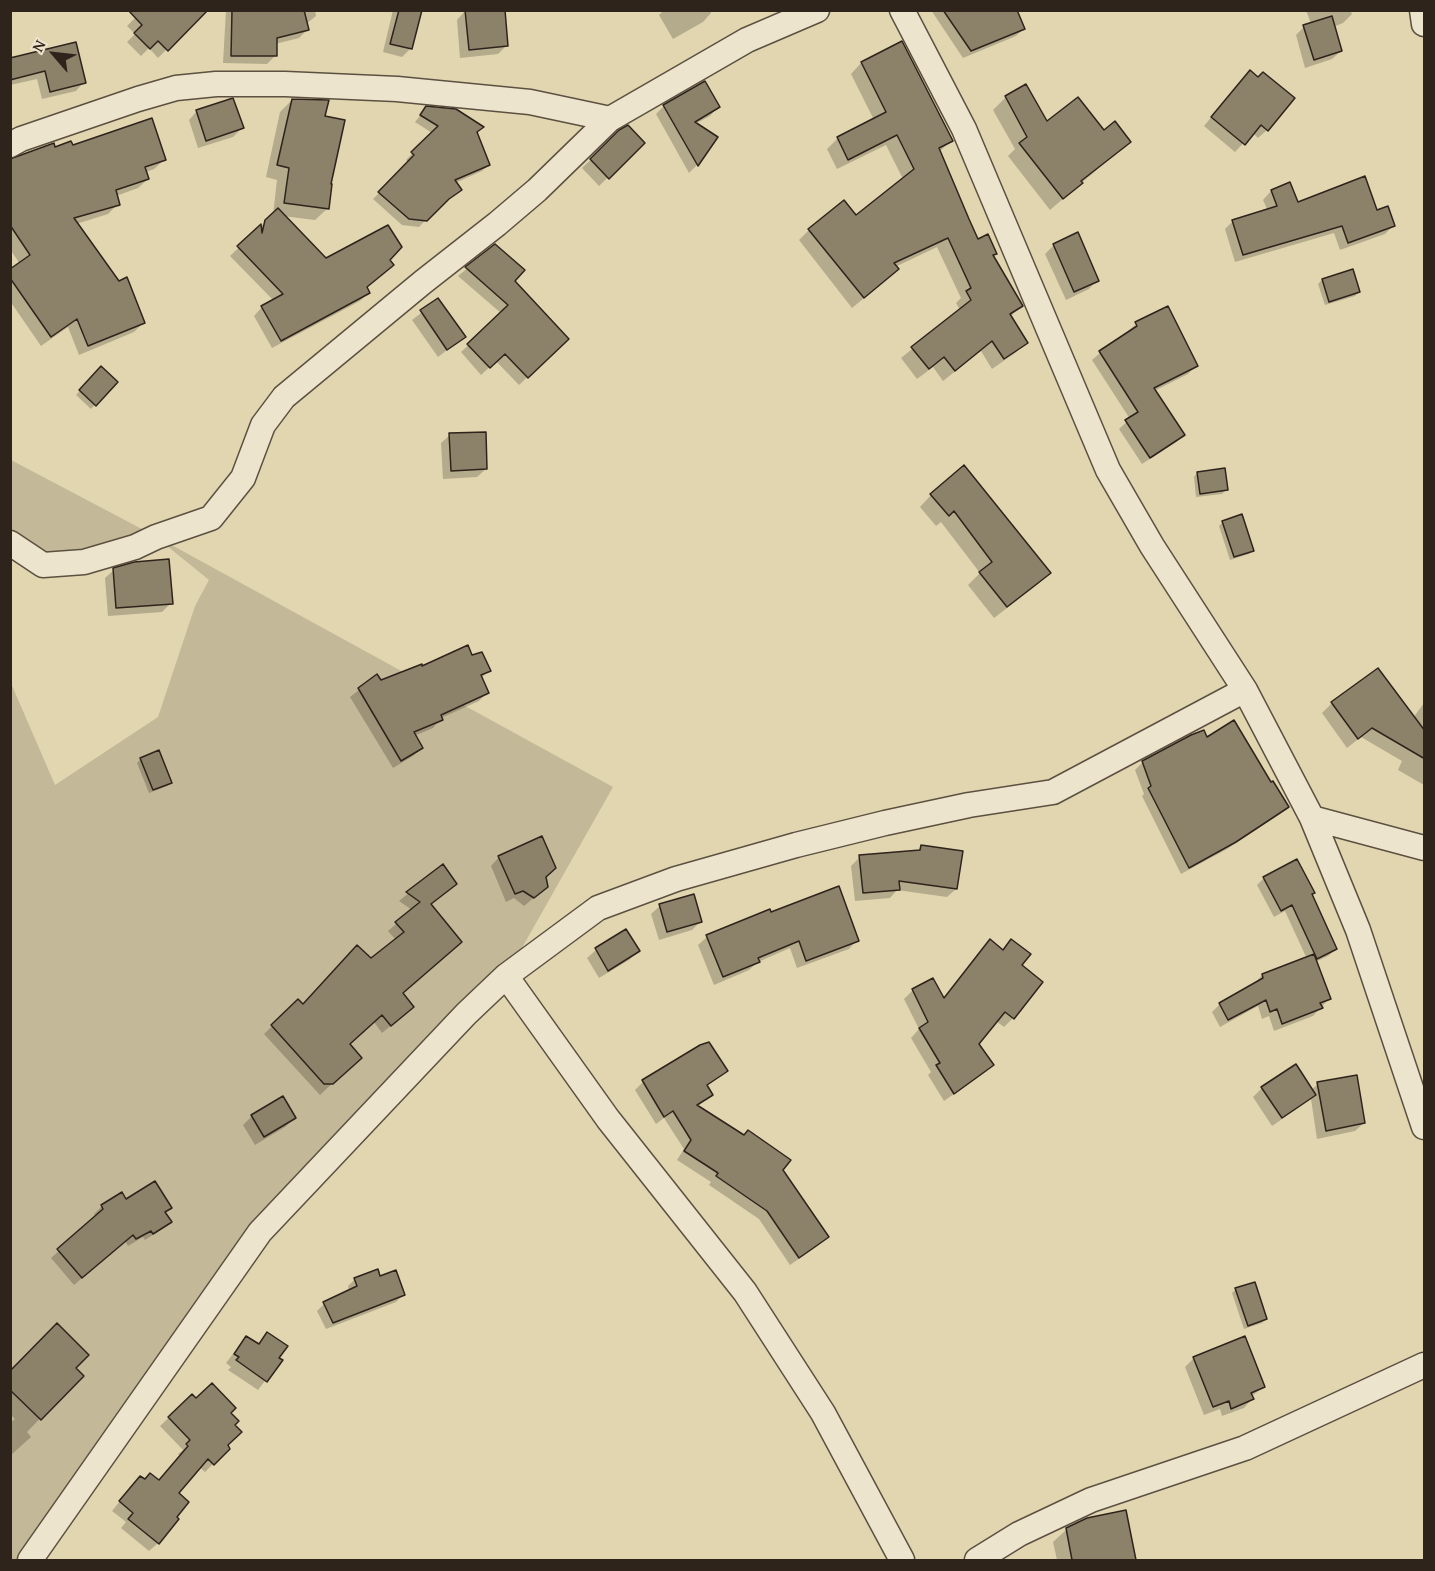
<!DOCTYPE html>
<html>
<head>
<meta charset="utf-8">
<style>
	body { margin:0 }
	#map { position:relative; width:1435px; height:1571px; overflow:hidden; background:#e1d6b0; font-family:"Gentium Book Plus",serif }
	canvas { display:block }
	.frame { position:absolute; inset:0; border:12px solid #2f241c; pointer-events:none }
	.north { position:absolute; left:24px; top:24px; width:60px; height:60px; -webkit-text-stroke:4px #ece4cc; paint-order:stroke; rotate:298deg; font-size:16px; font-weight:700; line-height:24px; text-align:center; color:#2f241c }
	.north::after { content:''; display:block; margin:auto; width:21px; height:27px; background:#2f241c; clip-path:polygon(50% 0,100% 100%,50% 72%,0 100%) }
</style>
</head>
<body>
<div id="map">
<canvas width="1435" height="1571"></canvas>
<div class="frame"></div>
<div class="north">N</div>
</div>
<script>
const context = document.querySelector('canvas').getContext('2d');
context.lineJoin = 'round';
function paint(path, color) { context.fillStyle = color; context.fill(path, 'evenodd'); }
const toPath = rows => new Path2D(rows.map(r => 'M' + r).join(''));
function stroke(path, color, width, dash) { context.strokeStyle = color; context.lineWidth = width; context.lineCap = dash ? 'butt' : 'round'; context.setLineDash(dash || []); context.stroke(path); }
const green = toPath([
	[11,460,157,537,613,787,506,976,272,1218,30,1560,10,1560,10,681,55,785,158,717,195,606,209,580,156,537,43,565,11,543]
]);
const shadow = toPath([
	[226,10,315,10,316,16,306,24,307,30,299,38,275,44,275,56,267,64,223,63],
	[393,10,421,10,411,48,402,57,383,52],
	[664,10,710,10,711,13,703,22,673,39,659,15],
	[931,10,1015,10,1023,29,1016,36,963,58],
	[1306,10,1350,10,1352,14,1343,23,1333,27,1341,51,1332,59,1305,68,1296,35,1304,27,1311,24],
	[465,11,507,45,498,54,460,58,457,20],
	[138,15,190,26,158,58,149,48,141,56,127,42,135,34,127,26],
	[10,59,84,82,76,91,42,99,37,79,10,85],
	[861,63,951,141,939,152,977,241,995,253,992,256,1021,306,1010,317,1026,343,1015,353,992,369,981,351,943,381,933,367,917,379,901,358,960,310,956,303,961,298,937,247,895,267,897,269,886,280,852,308,799,240,809,230,856,217,903,179,886,145,837,169,827,149,838,138,874,120,851,74],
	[1241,81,1267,130,1258,138,1253,133,1235,152,1204,126],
	[1006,97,1046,124,1103,132,1129,142,1050,210,1008,156,1015,149,993,110],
	[292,100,324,117,329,185,328,208,315,220,283,216,326,260,365,288,368,293,360,301,272,348,254,316,262,307,274,301,230,256,273,215,277,180,266,177,280,112],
	[664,106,718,107,710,116,695,124,716,138,697,165,689,173,656,114],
	[426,108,476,133,489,165,482,171,455,183,460,190,441,204,419,227,402,225,373,199,409,163,406,160,432,133,415,122],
	[197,111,242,128,233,137,198,148,189,120],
	[620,132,643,143,599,186,582,168],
	[72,147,164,160,154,169,146,172,148,179,138,188,116,196,118,204,108,214,76,224,144,322,134,332,79,355,68,327,41,346,10,301,10,270,20,264,10,249,10,167,54,149],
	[1290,184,1297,204,1376,212,1393,226,1385,234,1340,250,1334,233,1235,262,1225,229,1233,221,1268,211,1263,200,1271,191],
	[1054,245,1097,280,1089,289,1066,300,1045,254],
	[495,246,513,281,567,339,519,385,496,361,481,375,461,352,502,314,458,276],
	[1322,280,1359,292,1355,296,1325,305,1318,284],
	[438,300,464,337,438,357,412,320],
	[1168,308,1196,366,1188,374,1154,391,1183,435,1176,442,1142,464,1119,429,1130,419,1092,360,1100,353,1129,333,1128,331,1135,325,1139,333,1142,332,1136,323],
	[101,368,116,382,91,409,76,395],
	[450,435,486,469,477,477,443,479,441,443],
	[1197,473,1226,490,1222,494,1196,497,1194,477],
	[931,495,1049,573,1037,585,994,618,968,585,980,573,941,522,936,526,920,507],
	[1223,522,1253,550,1249,554,1230,560,1219,526],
	[114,570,171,603,162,612,108,616,105,578],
	[472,657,489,671,481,678,487,693,479,701,441,718,433,728,414,736,422,748,413,756,393,768,350,697,377,676,381,681,422,668],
	[1332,703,1413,718,1424,703,1424,785,1398,770,1402,761,1361,737,1347,748,1322,713],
	[1206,739,1270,785,1287,807,1280,814,1227,849,1181,874,1142,796,1144,794,1135,770,1143,762],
	[141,759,171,782,167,786,149,793,137,763],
	[921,847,956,889,947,897,897,890,890,898,855,901,851,866,860,857,916,852],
	[499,857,545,878,537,895,524,906,514,898,506,902,491,866],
	[442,866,401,994,405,1014,382,1033,374,1022,348,1045,352,1065,320,1095,264,1034,298,1001,302,1006,371,960,396,940,388,931,412,910,399,901],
	[1264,878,1310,895,1336,949,1328,956,1315,962,1329,999,1313,1016,1274,1031,1269,1016,1262,1019,1258,1006,1220,1027,1212,1012,1220,1004,1254,984,1262,975,1307,959,1285,911,1274,917,1257,885],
	[660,906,700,922,692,930,659,940,651,914],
	[770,914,857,940,849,949,797,968,790,948,758,962,749,970,714,985,698,945,707,937],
	[625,931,638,951,629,960,599,978,587,958,596,950],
	[1011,941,1013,1018,1004,1027,996,1021,977,1044,992,1065,983,1074,944,1101,928,1075,931,1072,911,1038,919,1029,904,999,913,990,943,1000,982,950,1002,950],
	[726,1071,706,1087,711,1094,697,1107,781,1170,827,1237,819,1245,790,1265,759,1219,709,1185,711,1182,677,1160,684,1149,664,1118,656,1124,635,1090,643,1082],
	[1318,1084,1364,1123,1355,1131,1317,1139,1311,1099,1272,1126,1253,1097,1262,1088,1311,1090],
	[252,1116,294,1118,285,1127,255,1145,243,1125],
	[122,1194,126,1201,170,1207,164,1213,170,1222,162,1229,145,1240,143,1237,128,1246,125,1241,74,1285,51,1258,96,1217,94,1214,101,1207],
	[379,1277,403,1295,396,1302,326,1329,317,1311,324,1304,349,1291,348,1286,355,1279],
	[1236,1289,1266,1319,1262,1323,1244,1329,1232,1293],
	[267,1334,277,1358,280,1361,258,1390,228,1370,231,1367,226,1363,246,1337,257,1345],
	[1194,1358,1263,1387,1251,1397,1252,1399,1244,1408,1222,1416,1220,1409,1204,1415,1185,1367],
	[75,1367,81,1376,27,1432,31,1437,10,1456,10,1423,15,1419,10,1414,10,1373],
	[192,1396,196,1400,229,1413,226,1445,228,1449,205,1472,199,1467,176,1493,174,1517,158,1543,149,1551,121,1528,126,1522,112,1511,132,1486,144,1480,158,1482,180,1456,178,1454,183,1450,160,1426],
	[1125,1511,1134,1560,1057,1560,1053,1542,1067,1529]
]);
const building = toPath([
	[128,10,208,10,168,51,158,41,150,49,134,33,142,25,128,10],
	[232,10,304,10,309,30,277,38,277,56,231,56,232,10],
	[399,10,422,10,412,49,390,44,399,10],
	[465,10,505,10,508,46,469,50,465,10],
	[943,10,1017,10,1025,29,971,51,943,10],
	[1332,16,1342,51,1314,60,1303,25,1332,16],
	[902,41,953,141,939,148,969,219,978,239,988,234,997,254,993,255,1023,306,1010,314,1028,343,1004,359,992,341,955,371,944,357,929,369,911,347,971,300,966,291,971,288,948,238,894,263,899,269,864,298,808,229,844,200,856,215,914,169,897,135,848,160,837,137,886,112,861,62,902,41],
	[76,42,86,83,50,92,45,71,10,80,10,58,76,42],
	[1250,70,1258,77,1263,72,1295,98,1268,131,1261,125,1245,145,1211,117,1250,70],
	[705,81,720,107,695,122,718,137,698,166,663,105,705,81],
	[1026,84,1047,121,1078,97,1104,130,1115,121,1131,142,1081,181,1083,183,1063,199,1019,143,1027,137,1005,96,1026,84],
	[233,98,244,128,206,141,196,110,233,98],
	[292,99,329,100,325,116,345,120,331,184,332,184,329,209,284,203,289,168,277,165,292,99],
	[426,106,456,109,484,127,477,132,490,165,455,180,462,190,449,199,427,221,409,219,378,192,414,155,411,152,438,126,420,115,426,106],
	[152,118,166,160,145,167,149,179,116,190,120,205,74,218,119,281,127,277,145,323,88,346,77,319,51,337,10,278,10,269,30,255,10,225,10,159,54,143,55,147,71,141,73,145,152,118],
	[628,125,645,143,609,179,590,159,619,130,628,125],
	[1365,176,1377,210,1388,206,1395,226,1348,243,1342,226,1243,255,1232,220,1277,206,1271,190,1290,182,1298,202,1365,176],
	[278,208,326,258,388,225,402,247,390,260,394,265,367,287,370,293,281,341,261,306,283,294,237,246,261,224,262,233,265,220,278,208],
	[1078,232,1099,281,1074,292,1053,244,1078,232],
	[495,244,525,270,515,281,569,339,528,378,505,354,490,368,467,344,508,305,465,267,495,244],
	[1353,269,1360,292,1329,302,1322,279,1353,269],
	[438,298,466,337,447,350,420,310,438,298],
	[1168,306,1198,366,1154,388,1185,435,1150,458,1125,420,1138,412,1099,351,1137,326,1135,322,1168,306],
	[101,366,118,382,96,406,79,390,101,366],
	[486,432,487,469,451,471,449,433,486,432],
	[964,465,1051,573,1007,607,979,572,992,562,954,511,949,516,930,494,964,465],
	[1225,468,1228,490,1200,494,1197,472,1225,468],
	[1242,514,1254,551,1234,557,1222,521,1242,514],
	[169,559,173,604,116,608,113,568,134,562,169,559],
	[468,645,472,655,482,652,491,671,481,675,489,693,441,715,443,720,414,732,423,748,401,761,358,688,377,674,381,680,422,664,422,666,468,645],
	[1378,668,1425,731,1425,759,1372,728,1358,739,1331,702,1378,668],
	[1234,720,1271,782,1273,781,1289,807,1236,842,1189,868,1148,788,1151,786,1142,761,1191,735,1204,730,1207,737,1234,720],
	[159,750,172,783,153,790,140,758,159,750],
	[542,836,556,868,546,877,548,887,534,898,523,891,515,894,498,856,542,836],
	[921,845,963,851,957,889,899,881,900,890,863,893,859,855,920,850,921,845],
	[1297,859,1315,893,1312,894,1337,949,1317,959,1292,905,1281,911,1263,877,1297,859],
	[443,864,457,884,431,904,462,942,403,993,414,1007,391,1026,382,1015,350,1044,362,1058,333,1084,324,1084,271,1025,298,999,303,1004,357,945,371,958,404,932,395,922,420,902,406,892,443,864],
	[839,886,859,941,806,961,799,941,758,958,760,962,723,977,706,935,770,909,771,912,839,886],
	[694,894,702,922,667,932,659,904,694,894],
	[626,929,640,951,608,971,595,948,626,929],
	[990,939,1003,950,1011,939,1031,954,1022,965,1043,982,1014,1019,1005,1012,979,1044,994,1065,954,1094,936,1065,940,1063,919,1028,928,1022,912,989,933,978,944,998,990,939],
	[1314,954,1331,999,1320,1003,1323,1008,1282,1024,1277,1009,1270,1012,1266,1000,1228,1020,1219,1003,1263,978,1262,974,1314,954],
	[709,1042,728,1071,707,1085,713,1095,697,1105,744,1135,748,1130,791,1160,783,1170,829,1237,799,1258,767,1211,716,1176,718,1173,684,1151,691,1140,673,1111,664,1117,642,1080,700,1045,709,1042],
	[1296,1064,1316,1095,1282,1118,1261,1087,1296,1064],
	[1357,1075,1365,1123,1326,1131,1317,1082,1357,1075],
	[283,1096,296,1118,264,1137,251,1115,283,1096],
	[155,1181,172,1208,165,1212,172,1222,153,1234,151,1231,136,1239,133,1235,82,1278,57,1249,103,1209,101,1205,122,1192,126,1199,155,1181],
	[378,1269,380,1276,396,1270,405,1295,333,1323,323,1302,357,1286,354,1278,378,1269],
	[1255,1282,1267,1319,1248,1326,1235,1288,1255,1282],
	[57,1323,89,1355,76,1368,84,1376,41,1420,10,1390,10,1371,57,1323],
	[267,1332,288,1346,279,1358,283,1360,267,1382,236,1360,239,1357,234,1354,246,1336,259,1344,267,1332],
	[1245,1336,1265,1387,1251,1393,1254,1399,1231,1409,1229,1401,1213,1407,1193,1357,1245,1336],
	[212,1383,236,1408,231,1413,239,1421,235,1425,242,1432,228,1445,230,1449,214,1465,208,1459,179,1493,189,1502,177,1517,179,1519,159,1544,128,1519,133,1513,119,1501,140,1476,145,1479,150,1473,159,1480,188,1446,186,1444,190,1440,168,1417,192,1394,196,1398,212,1383],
	[1126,1510,1136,1560,1072,1560,1066,1528,1087,1518,1126,1510]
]);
const street = toPath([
	[902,10,964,129,1108,470,1152,546,1245,690,1312,818,1424,848],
	[1422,10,1424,24],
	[10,145,21,139,138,99,176,88,216,84,285,84,397,89,530,102,610,119],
	[10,543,43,565,84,562,135,547,156,537,211,518,243,478,263,425,284,397,423,282,497,224,537,190,610,119,747,40,817,10],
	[1312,818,1358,930,1424,1127],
	[506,976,608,1119,745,1292,823,1413,902,1560],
	[30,1560,260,1232,466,1014,506,976,598,908,676,879,796,845,885,823,969,805,1053,792,1245,690],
	[977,1560,1019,1534,1091,1500,1245,1448,1424,1365]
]);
paint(green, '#c3b897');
paint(shadow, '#0003');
paint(building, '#8c8169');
stroke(building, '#2f241c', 1.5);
stroke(street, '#5c5041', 27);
stroke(street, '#ece4cc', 24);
</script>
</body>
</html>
